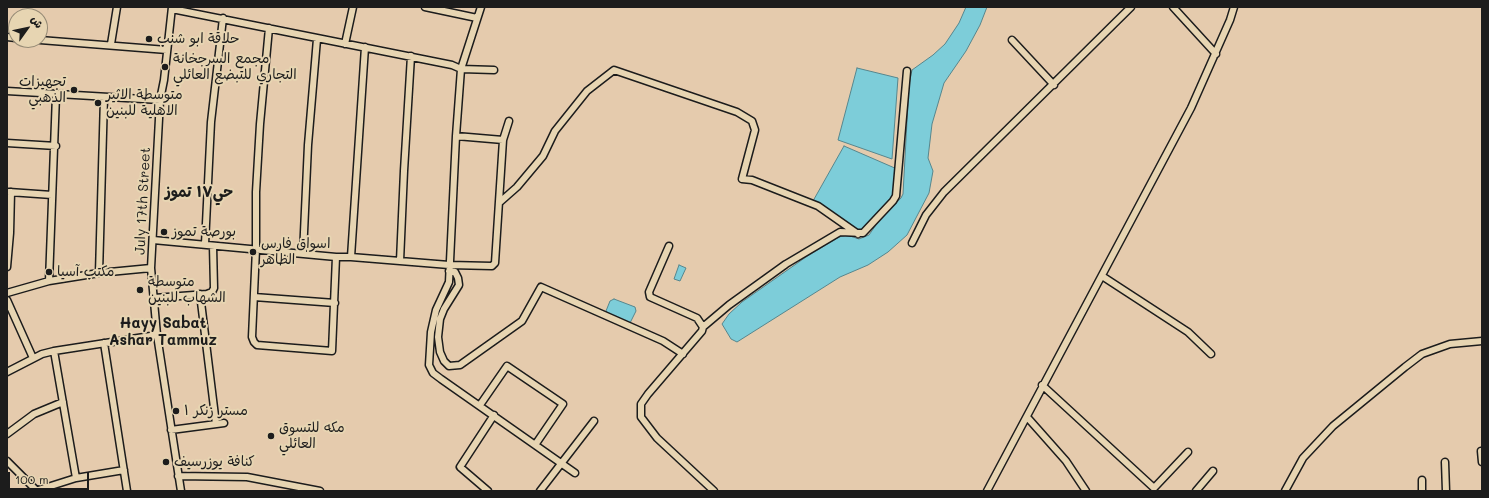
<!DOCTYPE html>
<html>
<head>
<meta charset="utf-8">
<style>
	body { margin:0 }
	#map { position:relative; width:1489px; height:498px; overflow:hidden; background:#e5cbad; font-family:Mali,"Playpen Sans Arabic",sans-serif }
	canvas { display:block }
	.frame { position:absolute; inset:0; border:8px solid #1c1c1c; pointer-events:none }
	.north { position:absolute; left:8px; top:8px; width:40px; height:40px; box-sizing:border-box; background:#e7d5b2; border:1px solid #968b76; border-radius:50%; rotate:57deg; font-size:11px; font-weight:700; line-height:16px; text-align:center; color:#1c1c1c }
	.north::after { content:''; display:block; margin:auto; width:14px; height:18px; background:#1c1c1c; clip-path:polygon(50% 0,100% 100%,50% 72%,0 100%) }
	.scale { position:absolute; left:8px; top:472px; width:81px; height:18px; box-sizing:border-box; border:2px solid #1c1c1c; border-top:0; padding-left:5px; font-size:12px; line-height:14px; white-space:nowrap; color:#1c1c1c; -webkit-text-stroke:3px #e7d5b2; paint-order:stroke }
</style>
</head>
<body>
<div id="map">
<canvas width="1489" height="498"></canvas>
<div class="frame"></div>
<div class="north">ش</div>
<div class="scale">100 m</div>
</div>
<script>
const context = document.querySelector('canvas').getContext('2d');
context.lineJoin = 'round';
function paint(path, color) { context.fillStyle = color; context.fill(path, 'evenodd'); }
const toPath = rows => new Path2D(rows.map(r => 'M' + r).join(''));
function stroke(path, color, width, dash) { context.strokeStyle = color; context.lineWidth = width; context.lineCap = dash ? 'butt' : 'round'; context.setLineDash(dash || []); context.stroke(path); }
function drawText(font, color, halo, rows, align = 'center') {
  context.font = font + ' Mali,"Playpen Sans Arabic",sans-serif'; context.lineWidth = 4; context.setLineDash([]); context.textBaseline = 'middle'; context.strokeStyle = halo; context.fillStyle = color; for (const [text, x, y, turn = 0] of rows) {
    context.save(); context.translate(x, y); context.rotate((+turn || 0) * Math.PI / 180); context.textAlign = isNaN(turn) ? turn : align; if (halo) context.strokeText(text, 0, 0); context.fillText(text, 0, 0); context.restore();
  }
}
const water = toPath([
	[966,7,987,7,980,25,966,51,944,83,932,124,928,158,933,171,929,193,907,235,888,252,868,265,840,277,737,342,731,339,722,324,729,314,742,302,806,257,839,237,847,235,859,239,869,235,878,222,901,198,903,194,909,85,912,70,933,55,945,44,959,23,966,7],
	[857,68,898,78,892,159,838,140,857,68],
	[844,146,897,169,895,195,860,232,820,203,813,201,844,146],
	[679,265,686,268,680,281,674,279,679,265],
	[614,299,635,307,636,311,630,323,626,323,607,314,606,311,610,301,614,299]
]);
const minor = toPath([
	[172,7,164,80,160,100,151,268,157,335,181,491],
	[425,7,477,18],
	[481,7,461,69,456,136,449,282,436,310,431,332,429,365,433,373,441,379,575,473],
	[1173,7,1216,54],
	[172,9,452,65,461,69,494,70],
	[269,28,260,124,256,192,256,249,252,337,254,342,257,345,332,351,336,257],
	[7,37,16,38],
	[40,40,167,50],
	[1012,40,1054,85],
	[111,44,117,7],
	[345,44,353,7],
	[7,91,160,100],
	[456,136,503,140],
	[7,143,56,146],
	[9,192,52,195],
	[500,202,517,187,543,156,555,131,587,91,614,70,737,112,752,121,755,130,742,179,752,180,818,206,858,234],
	[153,240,336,257,351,257,449,265,492,266,495,263,503,140,509,121],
	[912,243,926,215,944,192,1131,7],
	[205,244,211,122,223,18],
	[669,246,649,292,650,297,697,318,703,327,702,331,648,394,641,404,641,417,657,438,714,491],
	[303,254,308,145,317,39],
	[351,257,365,47],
	[400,261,404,171,411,56],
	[7,267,10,233,11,192],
	[449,271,455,272,458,278,459,285,444,309,440,319,438,337,440,352,444,361,449,366,460,365,522,321,541,287,663,341,683,354],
	[99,273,104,98],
	[1102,276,1188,332,1211,354],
	[49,281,56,95],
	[7,293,49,281,99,273,151,268],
	[200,294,216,424],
	[254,297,335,303],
	[154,298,207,294,212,292,214,288,213,246],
	[7,300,33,358],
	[703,327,729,305,786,264,840,232,863,233,893,201,896,196,907,71],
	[104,343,127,491],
	[54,351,76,478],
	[7,372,42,354,54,351,157,335],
	[1042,385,1154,488,1188,452],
	[480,405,507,366,563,404,535,445],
	[1027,417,1066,461,1086,491],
	[171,430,224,423],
	[7,434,34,414,63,402],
	[1481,451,1482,462],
	[7,461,36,490],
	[1445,462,1446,491],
	[178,476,247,477,320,491],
	[1422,480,1422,491],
	[35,491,76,478,124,470],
	[488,491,460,467,494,415],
	[540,491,594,421],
	[987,491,1191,108,1230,20,1234,7],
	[1196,491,1213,471],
	[1285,491,1303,458,1333,426,1405,367,1422,354,1450,344,1482,341]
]);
const markers = [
	[149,39,4,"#1c1c1c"],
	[165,67,4,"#1c1c1c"],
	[74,90,4,"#1c1c1c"],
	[98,103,4,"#1c1c1c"],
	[164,232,4,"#1c1c1c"],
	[253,252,4,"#1c1c1c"],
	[49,272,4,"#1c1c1c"],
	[140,290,4,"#1c1c1c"],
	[176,411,4,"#1c1c1c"],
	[271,436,4,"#1c1c1c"],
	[166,462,4,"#1c1c1c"]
];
const poiNames = [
	["حلاقة ابو شنب",157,39],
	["مجمع السرجخانة",173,59],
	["التجاري للتبضع العائلي",173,75],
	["تجهيزات",66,82,"right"],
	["الذهبي",66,98,"right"],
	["متوسطة الاثير",106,95],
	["الاهلية للبنين",106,111],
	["بورصة تموز",172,232],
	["اسواق فارس",261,244],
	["الظاهر",261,260],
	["مكتب آسيا",57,272],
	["متوسطة",148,282],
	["الشهاب للبنين",148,298],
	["مستر زنكر ١",184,411],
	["مكه للتسوق",279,428],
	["العائلي",279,444],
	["كنافة يوزرسيف",174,462]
];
const streetNames = [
	["July 17th Street",143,201,-87]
];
const neighbourhoodNames = [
	["حي۱۷ تموز",199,192],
	["Hayy Sabat",163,323],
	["Ashar Tammuz",163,340]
];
paint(water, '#7dcdd9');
stroke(water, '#56868d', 1);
stroke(minor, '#1c1c1c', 9);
stroke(minor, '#e7d5b2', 6);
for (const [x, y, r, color] of markers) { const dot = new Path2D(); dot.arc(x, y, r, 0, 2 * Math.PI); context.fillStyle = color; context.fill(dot); stroke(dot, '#e7d5b2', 1.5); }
drawText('14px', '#1c1c1c', '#e7d5b2', poiNames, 'left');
drawText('14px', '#1c1c1c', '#e7d5b2', streetNames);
drawText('bold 15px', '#1c1c1c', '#e7d5b2', neighbourhoodNames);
</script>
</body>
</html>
